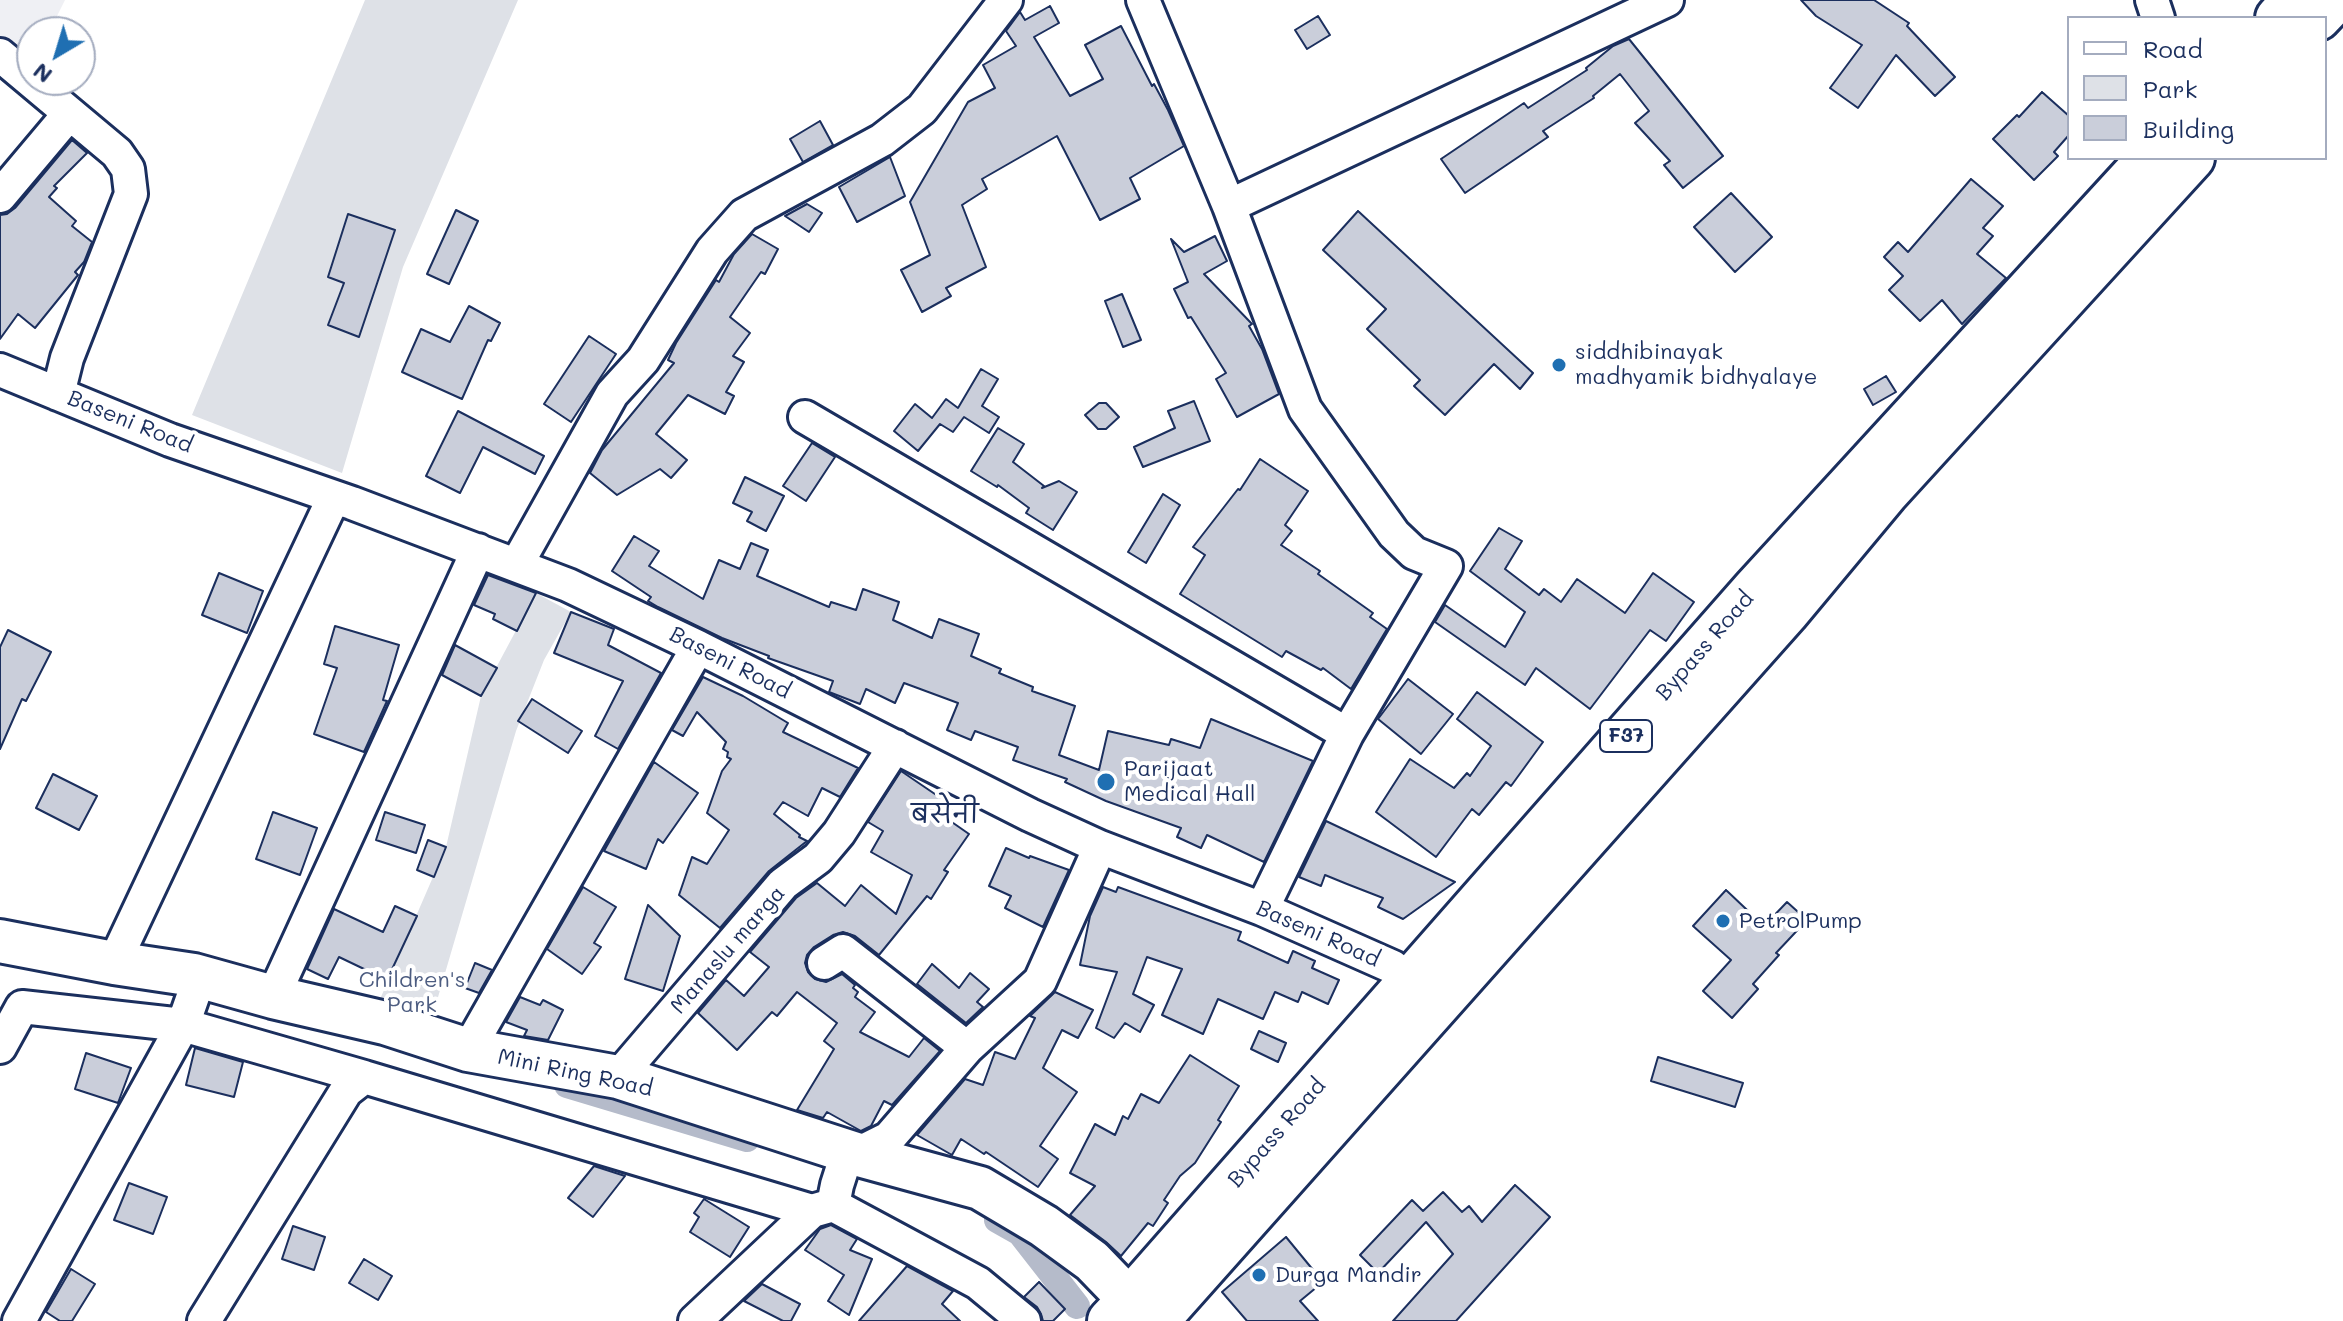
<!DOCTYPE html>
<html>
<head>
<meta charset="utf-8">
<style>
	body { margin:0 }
	#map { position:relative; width:2343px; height:1321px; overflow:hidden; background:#fff; font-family:Mali,sans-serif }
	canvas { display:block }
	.legend { position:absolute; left:2067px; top:16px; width:260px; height:144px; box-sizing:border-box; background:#fff; border:2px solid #a4acbf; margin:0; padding:10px 14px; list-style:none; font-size:24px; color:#1b2f5e }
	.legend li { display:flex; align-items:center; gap:16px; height:40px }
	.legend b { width:40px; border:2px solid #a4acbf }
	.north { position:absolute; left:16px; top:16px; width:80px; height:80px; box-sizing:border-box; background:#fff; border:2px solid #a4acbf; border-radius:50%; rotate:218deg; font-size:22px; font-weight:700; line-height:32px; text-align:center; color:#1b2f5e }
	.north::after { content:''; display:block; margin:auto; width:28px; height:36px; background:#1f6fb2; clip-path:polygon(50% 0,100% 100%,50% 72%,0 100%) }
</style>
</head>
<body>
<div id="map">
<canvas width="2343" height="1321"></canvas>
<ul class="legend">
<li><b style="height:10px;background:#fff"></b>Road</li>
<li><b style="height:22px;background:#dee1e7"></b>Park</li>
<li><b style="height:22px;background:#caceda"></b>Building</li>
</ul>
<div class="north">N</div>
</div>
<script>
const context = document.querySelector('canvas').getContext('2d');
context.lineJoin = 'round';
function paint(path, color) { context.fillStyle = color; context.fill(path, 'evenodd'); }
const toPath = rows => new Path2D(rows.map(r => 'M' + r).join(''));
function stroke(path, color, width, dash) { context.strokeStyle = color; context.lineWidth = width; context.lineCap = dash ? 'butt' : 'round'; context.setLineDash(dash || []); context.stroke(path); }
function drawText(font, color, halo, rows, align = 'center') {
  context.font = font + ' Mali,"Playpen Sans Deva",sans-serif'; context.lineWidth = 8; context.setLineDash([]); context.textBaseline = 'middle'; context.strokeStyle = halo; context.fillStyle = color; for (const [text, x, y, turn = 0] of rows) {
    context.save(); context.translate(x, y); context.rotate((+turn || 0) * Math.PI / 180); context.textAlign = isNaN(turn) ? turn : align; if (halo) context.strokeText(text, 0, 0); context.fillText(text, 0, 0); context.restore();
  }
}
const built = toPath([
	[0,0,65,0,49,32,32,32,32,65,0,46]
]);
const green = toPath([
	[365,0,518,0,403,267,342,473,192,415],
	[536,593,571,612,544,660,516,731,431,1021,371,1020,446,847,481,696]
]);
const canal = toPath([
	[567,1085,747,1139],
	[997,1220,1020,1233,1077,1306]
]);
const building = toPath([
	[1801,0,1874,0,1909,23,1907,26,1955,77,1935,96,1896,55,1858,108,1830,88,1862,45,1816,16,1801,0],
	[1050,6,1059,23,1034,37,1070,96,1103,79,1085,45,1121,26,1152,86,1154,84,1168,110,1184,146,1130,178,1140,199,1100,220,1057,136,982,179,987,189,962,205,986,267,946,288,951,296,922,312,901,270,930,255,910,202,968,102,995,88,983,65,1016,46,1006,31,1020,12,1025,20,1050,6],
	[1318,16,1330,35,1307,49,1295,30,1318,16],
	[1629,39,1723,156,1683,188,1664,165,1670,161,1635,123,1649,111,1620,74,1593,96,1594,98,1543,131,1548,137,1465,193,1441,159,1524,103,1528,108,1587,70,1586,68,1613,46,1629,39],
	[2042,92,2069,116,2069,135,2054,152,2058,156,2034,180,1993,139,2017,115,2019,117,2042,92],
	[820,121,833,145,803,162,790,139,820,121],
	[72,140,87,153,54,186,57,188,49,197,76,221,72,226,92,242,84,262,75,272,78,275,35,328,18,314,0,339,0,215,7,214,15,208,72,140],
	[890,157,905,196,857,222,839,187,890,157],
	[1971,179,2003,206,1983,228,1993,236,1977,254,2006,278,1962,324,1942,300,1920,321,1889,290,1903,276,1884,257,1898,242,1908,252,1971,179],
	[1731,193,1772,237,1735,272,1694,227,1731,193],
	[807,204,822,213,809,232,785,216,807,204],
	[456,210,478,221,449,284,427,274,456,210],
	[1358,211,1533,373,1520,389,1494,364,1445,415,1414,386,1420,380,1367,329,1386,309,1323,250,1358,211],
	[348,214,395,230,359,337,328,325,344,283,328,277,348,214],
	[752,234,778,249,765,274,761,272,730,317,750,333,733,356,744,362,726,392,734,396,725,414,688,395,656,434,687,460,671,478,660,469,617,495,590,473,602,450,674,363,668,360,676,343,716,280,719,282,734,254,752,234],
	[1215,236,1227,261,1204,274,1252,324,1249,326,1262,349,1279,394,1237,417,1216,379,1226,373,1191,317,1188,318,1174,289,1188,282,1171,239,1184,252,1215,236],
	[1122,294,1141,340,1123,347,1105,301,1122,294],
	[469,306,500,323,491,341,488,340,462,399,402,372,421,329,450,342,469,306],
	[589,336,616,354,571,422,544,404,589,336],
	[981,369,998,379,982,406,999,417,989,433,964,417,953,432,940,424,918,451,894,431,915,404,932,418,946,399,958,408,981,369],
	[1886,376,1896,392,1873,405,1864,389,1886,376],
	[1194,401,1210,441,1143,467,1134,447,1175,428,1168,411,1194,401],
	[1099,403,1106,403,1119,417,1106,429,1098,429,1085,415,1099,403],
	[458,411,544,456,535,474,483,447,460,493,426,476,458,411],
	[998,428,1024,444,1013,462,1044,486,1042,488,1059,481,1077,492,1053,530,1026,513,1029,508,998,485,997,487,971,471,998,428],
	[812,443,835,457,806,501,783,486,812,443],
	[1260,459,1308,491,1285,525,1292,531,1281,545,1320,571,1318,574,1373,613,1370,617,1387,629,1351,689,1323,668,1321,670,1286,651,1282,657,1180,594,1205,555,1193,547,1238,489,1240,490,1260,459],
	[745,477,784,496,766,531,747,521,752,512,733,503,745,477],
	[1163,494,1180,505,1146,563,1128,552,1163,494],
	[1499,528,1522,541,1505,569,1539,595,1544,589,1561,602,1577,579,1625,613,1653,573,1694,602,1666,641,1650,630,1590,709,1536,668,1525,685,1435,622,1445,605,1505,647,1525,612,1470,571,1499,528],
	[634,536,659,551,649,566,703,599,719,560,740,569,751,543,768,550,757,576,829,607,831,602,856,610,863,589,899,602,893,620,932,638,939,619,979,634,971,656,1001,669,999,673,1033,687,1032,691,1075,706,1059,755,1099,770,1108,731,1169,745,1171,739,1200,748,1211,719,1313,761,1264,862,1207,835,1201,848,1177,837,1181,828,1106,801,1065,782,1067,779,1013,760,1018,747,975,731,971,740,947,730,958,703,904,683,895,703,866,689,860,704,829,692,833,681,768,658,769,656,722,638,658,607,648,601,651,597,612,571,634,536],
	[219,573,263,591,247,633,202,615,219,573],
	[488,575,536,593,517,631,493,619,495,614,474,605,488,575],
	[571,612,614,629,608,645,661,673,618,749,595,736,623,681,554,653,571,612],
	[335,626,399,645,383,700,387,701,364,752,314,734,337,668,324,664,335,626],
	[8,630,51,652,26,701,22,699,0,749,0,647,8,630],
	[455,645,497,668,481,696,442,675,455,645],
	[703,677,743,696,788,723,783,732,858,768,840,797,822,788,808,816,783,802,774,814,800,835,799,837,807,841,769,871,720,928,679,895,692,857,707,864,729,830,707,813,722,771,731,759,727,757,728,752,723,749,726,742,697,712,683,736,672,730,703,677],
	[1408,679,1453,714,1421,754,1378,719,1408,679],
	[1477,692,1543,742,1511,786,1506,782,1479,815,1472,809,1436,857,1376,812,1410,759,1454,788,1467,773,1470,776,1491,746,1457,719,1477,692],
	[532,699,582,731,568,753,518,721,532,699],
	[654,762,698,793,663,843,658,839,646,869,604,851,654,762],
	[901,771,954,807,946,818,969,834,944,870,948,872,931,899,927,896,879,955,855,936,843,932,833,935,814,947,807,955,805,963,808,972,815,979,826,982,842,974,855,985,853,988,858,992,855,997,875,1012,860,1032,909,1057,924,1038,940,1051,892,1105,884,1101,871,1126,861,1131,827,1112,823,1118,797,1110,834,1049,824,1041,837,1023,797,992,777,1016,772,1012,737,1050,698,1013,726,980,744,996,769,967,750,952,796,898,817,883,845,906,861,885,896,914,912,875,871,852,883,831,868,822,901,771],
	[53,774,97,796,79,830,36,808,53,774],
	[273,812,317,828,300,875,256,859,273,812],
	[385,812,425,825,416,853,376,840,385,812],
	[1326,821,1455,882,1403,919,1378,907,1383,898,1347,884,1325,875,1321,886,1299,877,1326,821],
	[428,840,446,847,434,877,417,870,428,840],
	[1006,848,1029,858,1030,856,1069,870,1043,927,1005,908,1011,896,989,886,1006,848],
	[583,887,616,907,594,943,601,947,582,974,547,949,583,887],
	[1103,887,1116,892,1118,887,1241,932,1238,940,1288,963,1293,951,1315,961,1312,968,1339,980,1328,1004,1302,992,1298,1002,1275,992,1263,1019,1218,999,1203,1034,1162,1015,1182,969,1147,957,1133,994,1154,1005,1140,1032,1125,1023,1114,1038,1096,1028,1117,972,1080,965,1090,916,1103,887],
	[1726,890,1764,926,1787,902,1807,920,1776,953,1779,955,1753,984,1758,989,1732,1018,1703,991,1731,960,1693,926,1726,890],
	[648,905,680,936,663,991,625,979,648,905],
	[395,906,417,916,387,980,339,957,328,979,307,969,334,909,383,932,395,906],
	[475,963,492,970,479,993,465,988,475,963],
	[932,964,959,988,970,973,989,989,977,1002,983,1007,966,1023,917,984,932,964],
	[1055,992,1093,1010,1078,1038,1062,1030,1043,1068,1077,1092,1040,1146,1058,1159,1038,1187,986,1152,984,1154,961,1139,952,1155,917,1135,965,1079,983,1085,995,1052,1015,1059,1035,1018,1030,1016,1055,992],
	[520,997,540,1005,543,1000,563,1010,548,1040,524,1036,527,1030,506,1022,520,997],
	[1259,1031,1286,1043,1278,1062,1251,1049,1259,1031],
	[195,1048,243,1062,234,1097,186,1085,195,1048],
	[86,1053,131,1068,118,1103,75,1089,86,1053],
	[1190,1055,1239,1086,1218,1120,1221,1122,1195,1163,1180,1176,1164,1200,1168,1203,1153,1226,1148,1223,1121,1256,1106,1242,1070,1215,1095,1186,1070,1173,1095,1124,1115,1135,1123,1116,1128,1119,1141,1094,1159,1103,1190,1055],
	[1658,1057,1743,1083,1735,1107,1651,1081,1658,1057],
	[594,1166,625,1176,593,1217,568,1198,594,1166],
	[129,1183,167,1197,153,1234,114,1220,129,1183],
	[1515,1185,1550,1217,1456,1321,1393,1321,1453,1254,1426,1222,1378,1273,1360,1255,1412,1200,1423,1211,1443,1192,1462,1212,1469,1206,1482,1222,1515,1185],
	[704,1199,749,1227,730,1257,690,1232,699,1217,694,1213,704,1199],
	[831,1225,857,1239,850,1250,872,1259,849,1315,828,1301,844,1275,805,1250,820,1229,831,1225],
	[293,1226,325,1237,314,1270,282,1259,293,1226],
	[1286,1237,1323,1282,1300,1301,1318,1321,1247,1321,1222,1292,1286,1237],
	[364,1259,392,1276,378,1300,349,1283,364,1259],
	[907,1266,953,1291,942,1304,960,1321,859,1321,907,1266],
	[71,1269,95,1284,72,1321,60,1321,46,1312,71,1269],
	[1039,1282,1065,1309,1053,1321,1043,1321,1041,1314,1037,1307,1024,1297,1039,1282],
	[762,1284,800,1304,791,1321,783,1321,744,1301,762,1284]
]);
const minor = toPath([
	[1143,0,1229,206,1305,409,1394,534,1414,553,1446,566,1347,734,1262,909],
	[2152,0,2158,18],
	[0,55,117,153,128,169,131,194,67,358,58,394],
	[0,196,69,114],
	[1229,206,1667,0],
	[0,370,170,440,352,503,568,585,698,647,1030,815,1100,847,1262,909,1393,967,1427,994],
	[805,417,1347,734],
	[517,564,612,394,643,360,712,251,744,215,882,140,922,109,1006,0],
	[114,963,334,497],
	[824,963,843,951,967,1048],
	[273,997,478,550],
	[0,1047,22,1007,183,1025,364,1077],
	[468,1050,698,647],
	[618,1077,783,884,818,858,839,833,895,746],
	[833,1205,978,1283,1024,1321],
	[19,1321,183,1025,198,982,194,975],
	[204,1321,346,1091,364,1077,812,1211],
	[695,1321,812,1211,833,1205,837,1185,845,1160,889,1138,967,1048,1040,981,1100,847]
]);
const major = toPath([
	[0,941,114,963,194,975,273,997,385,1023,468,1050,618,1077,859,1155,980,1188,1044,1226,1092,1261,1150,1321]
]);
const highway = toPath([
	[2278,18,2295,0],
	[2318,18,2335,0],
	[1110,1321,1130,1300,1755,589,2150,158],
	[1156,1321,1786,613,1886,493,2192,158]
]);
const markers = [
	[1559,365,8,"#1f6fb2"],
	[1106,782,10,"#1f6fb2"],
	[1723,921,8,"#1f6fb2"],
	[1259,1275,8,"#1f6fb2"]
];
const shields = [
	[1626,736,52]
];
const shieldNames = [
	["F37",1626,736]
];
const poiNames = [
	["siddhibinayak",1575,352],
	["madhyamik bidhyalaye",1575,377],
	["Parijaat",1124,769],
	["Medical Hall",1124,794],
	["PetrolPump",1739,921],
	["Durga Mandir",1275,1275]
];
const streetNames = [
	["Baseni Road",130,422,22],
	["Bypass Road",1705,646,-49],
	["Baseni Road",730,663,27],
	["Baseni Road",1318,934,24],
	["Manaslu marga",728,950,-49],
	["Mini Ring Road",575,1073,12],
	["Bypass Road",1277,1133,-49]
];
const parkNames = [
	["Children's",412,980],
	["Park",412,1005]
];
const quarterNames = [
	["बसेनी",945,815]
];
paint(built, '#eff0f4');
paint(green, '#dee1e7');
stroke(canal, '#b5bbca', 26);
paint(building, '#caceda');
stroke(building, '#1b2f5e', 2);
stroke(minor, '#1b2f5e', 38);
stroke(major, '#1b2f5e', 48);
stroke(highway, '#1b2f5e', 50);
stroke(minor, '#fff', 32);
stroke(major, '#fff', 42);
stroke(highway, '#fff', 44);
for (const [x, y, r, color] of markers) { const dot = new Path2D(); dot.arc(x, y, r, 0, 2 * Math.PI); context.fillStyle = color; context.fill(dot); stroke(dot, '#fff', 3); }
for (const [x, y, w] of shields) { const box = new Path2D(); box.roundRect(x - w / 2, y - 16, w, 32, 6); context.fillStyle = '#fff'; context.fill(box); stroke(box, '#1b2f5e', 2); }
drawText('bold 20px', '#1b2f5e', null, shieldNames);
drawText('22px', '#1b2f5e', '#fff', poiNames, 'left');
drawText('22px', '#1b2f5e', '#fff', streetNames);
drawText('22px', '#4c5c80', '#fff', parkNames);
drawText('26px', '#1b2f5e', '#fff', quarterNames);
</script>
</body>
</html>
